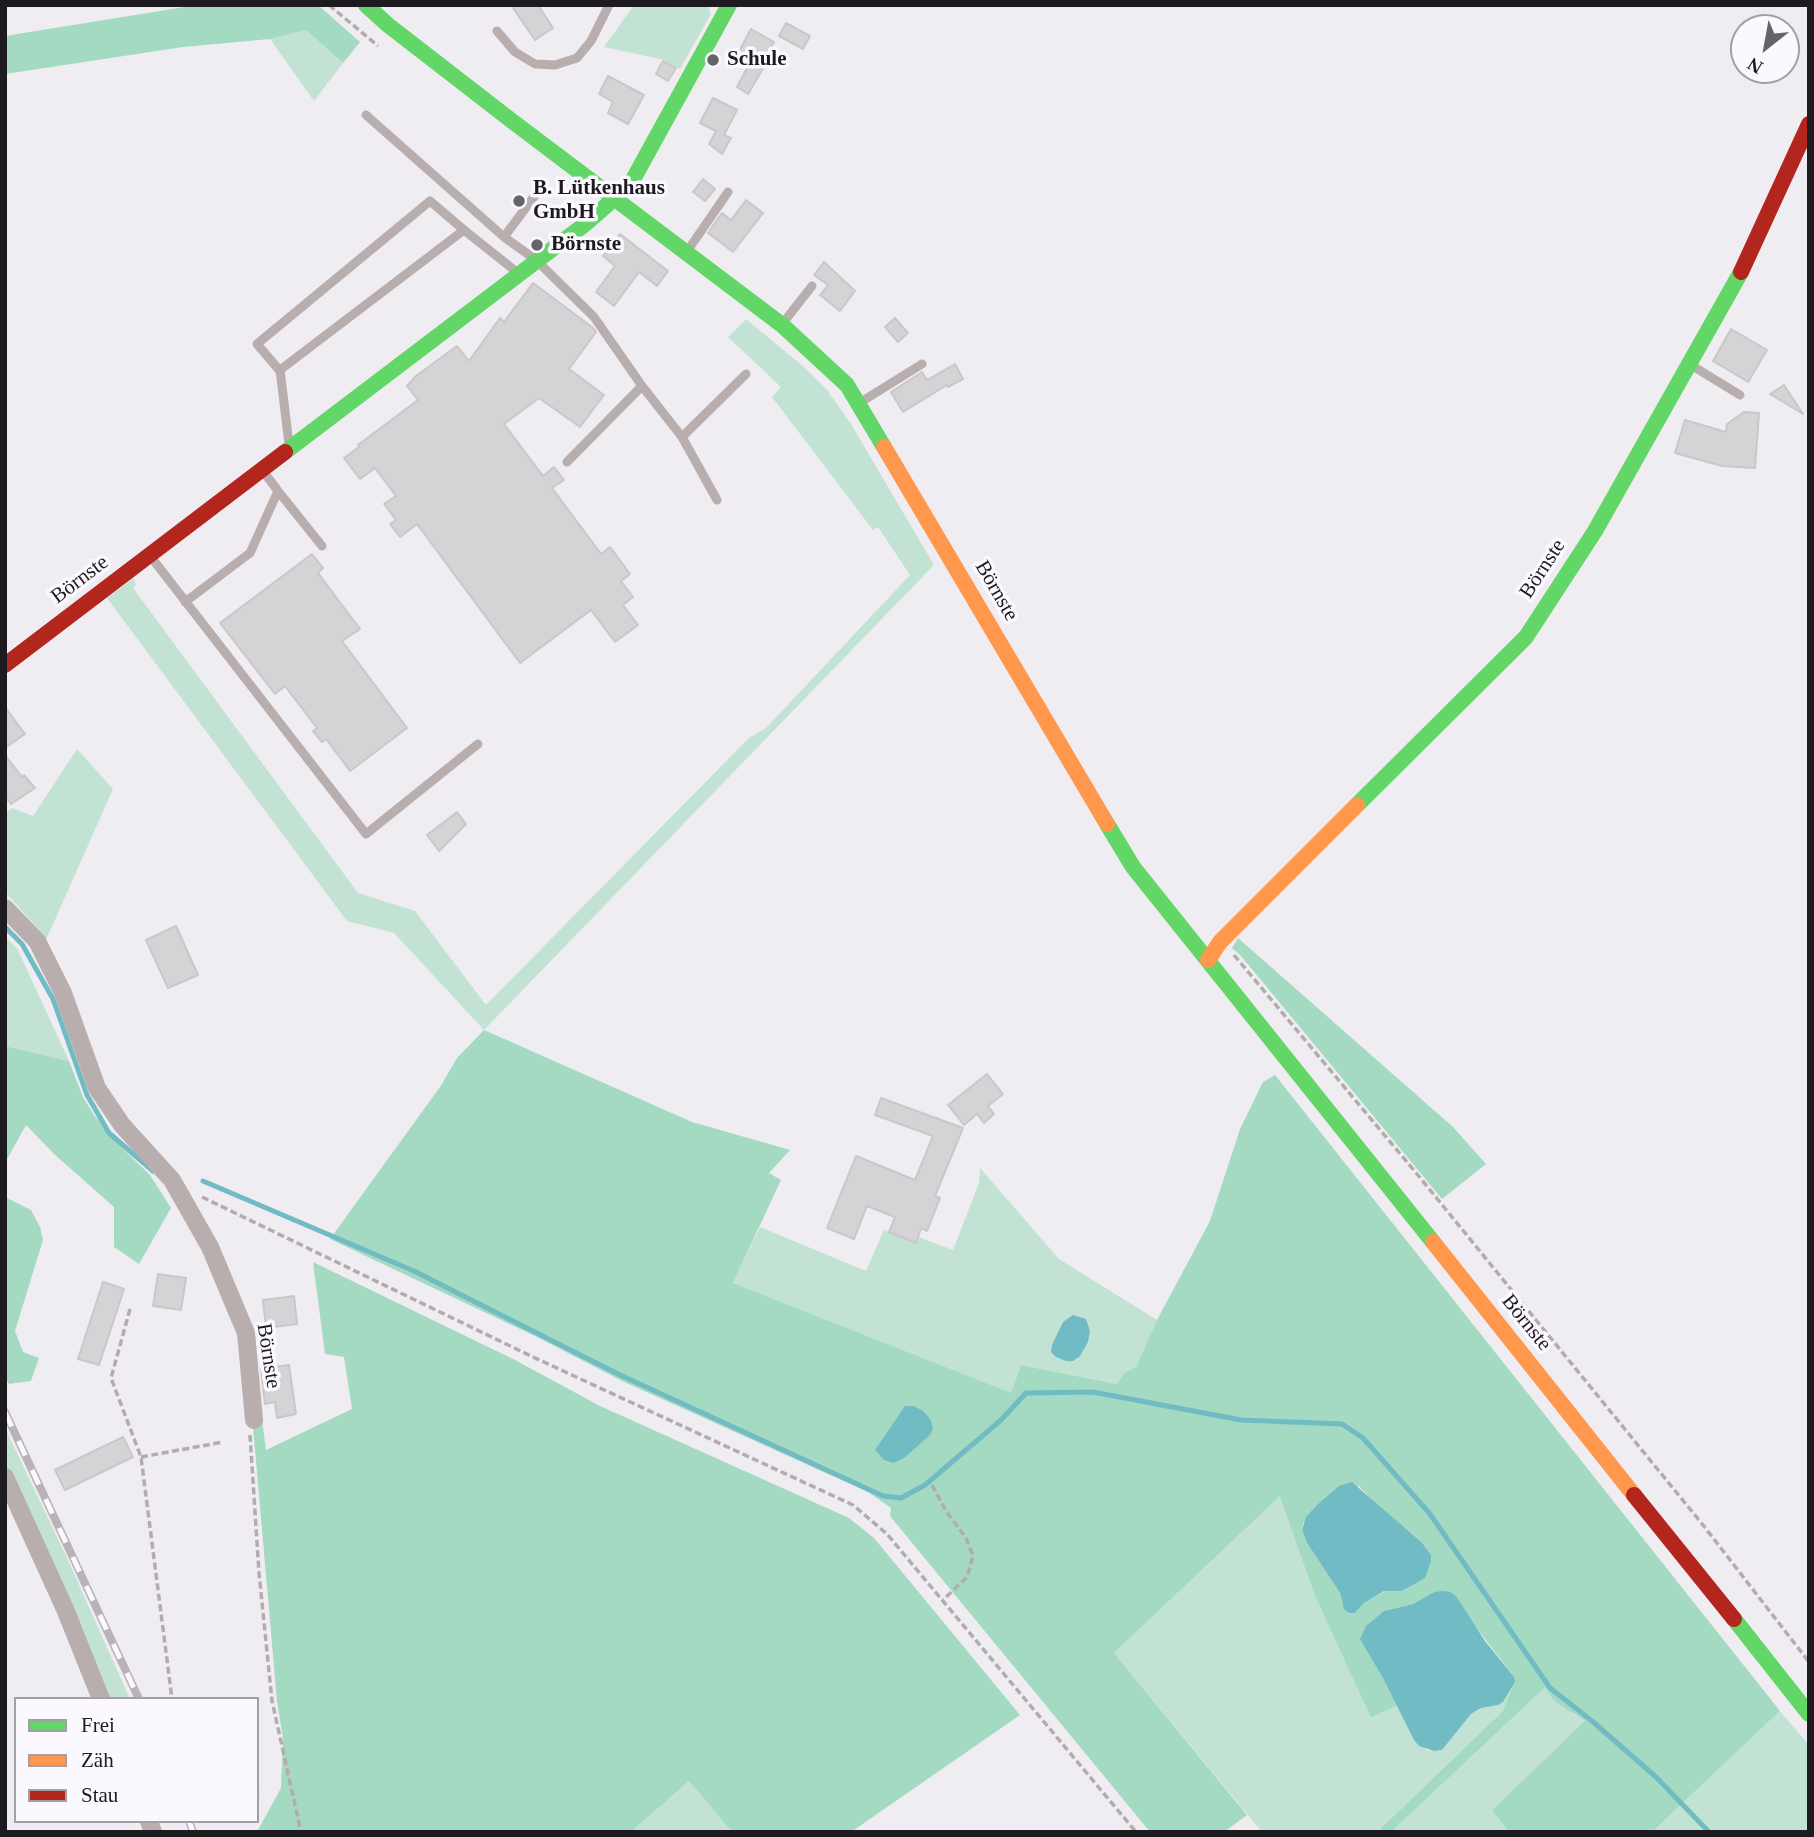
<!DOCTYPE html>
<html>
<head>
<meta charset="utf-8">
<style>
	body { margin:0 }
	#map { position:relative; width:1814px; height:1837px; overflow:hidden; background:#efedf2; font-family:Georgia,serif }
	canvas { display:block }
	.frame { position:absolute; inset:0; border:7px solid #1d1b1f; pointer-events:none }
	.legend { position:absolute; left:14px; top:1697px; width:245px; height:126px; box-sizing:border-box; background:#fbf9ff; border:2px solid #a2a0a5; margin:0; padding:9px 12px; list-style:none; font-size:21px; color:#1d1b1f }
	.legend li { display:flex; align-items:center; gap:14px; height:35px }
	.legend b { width:35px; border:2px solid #a2a0a5 }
	.north { position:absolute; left:1730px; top:14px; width:70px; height:70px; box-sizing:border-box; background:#fbf9ff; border:2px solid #a2a0a5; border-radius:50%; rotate:211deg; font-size:19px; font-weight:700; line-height:28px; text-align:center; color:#1d1b1f }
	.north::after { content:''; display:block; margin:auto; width:24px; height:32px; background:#666469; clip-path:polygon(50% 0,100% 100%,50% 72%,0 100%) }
</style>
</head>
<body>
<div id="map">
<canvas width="1814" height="1837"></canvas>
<div class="frame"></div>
<ul class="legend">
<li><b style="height:9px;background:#63d668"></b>Frei</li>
<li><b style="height:9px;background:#ff974d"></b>Zäh</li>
<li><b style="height:9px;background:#b3261e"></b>Stau</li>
</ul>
<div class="north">N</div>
</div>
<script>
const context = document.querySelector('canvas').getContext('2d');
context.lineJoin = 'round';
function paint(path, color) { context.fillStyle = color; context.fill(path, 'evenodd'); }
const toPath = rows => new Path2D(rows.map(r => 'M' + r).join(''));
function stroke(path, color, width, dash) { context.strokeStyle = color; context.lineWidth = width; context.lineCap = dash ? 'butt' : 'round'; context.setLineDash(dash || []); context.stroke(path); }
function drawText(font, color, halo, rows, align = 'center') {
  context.font = font + ' Georgia,serif'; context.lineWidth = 7; context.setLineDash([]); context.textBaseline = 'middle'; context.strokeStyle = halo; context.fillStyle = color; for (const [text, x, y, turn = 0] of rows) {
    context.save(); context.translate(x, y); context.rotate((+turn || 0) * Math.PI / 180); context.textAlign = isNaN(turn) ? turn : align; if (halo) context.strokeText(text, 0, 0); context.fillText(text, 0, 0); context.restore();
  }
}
const green = toPath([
	[634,5,708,5,711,14,680,69,664,60,604,47],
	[306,30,343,63,314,101,270,39],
	[746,319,805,368,827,390,851,424,934,565,484,1030,394,933,347,921,107,598,134,578,136,585,133,588,358,893,415,911,486,1005,749,738,766,728,910,575,878,527,873,530,772,397,781,387,728,337],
	[77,749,113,789,46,940,42,933,5,892,5,813,12,808,33,816],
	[5,937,17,948,69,1061,5,1046],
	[980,1168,1059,1259,1157,1320,1136,1367,1124,1373,1117,1384,1021,1365,1011,1394,733,1283,760,1227,866,1271,884,1230,915,1243,918,1237,953,1250,979,1183],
	[5,1428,68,1560,130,1699,107,1699,5,1464],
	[1281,1495,1315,1596,1371,1718,1398,1705,1414,1740,1427,1750,1434,1751,1442,1750,1471,1714,1481,1708,1498,1705,1512,1689,1503,1711,1377,1832,1262,1832,1114,1653],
	[1545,1686,1574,1715,1586,1721,1492,1810,1509,1832,1391,1832],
	[1780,1711,1809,1745,1809,1832,1652,1832],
	[689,1781,732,1832,631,1832]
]);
const forest = toPath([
	[197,5,318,5,360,42,343,63,306,30,270,39,183,47,5,74,5,36],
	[1238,938,1453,1127,1486,1164,1442,1199,1241,956,1232,948],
	[484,1030,692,1122,790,1150,769,1173,781,1180,733,1283,1011,1393,1021,1365,1117,1384,1124,1373,1136,1367,1157,1320,1210,1221,1240,1129,1263,1082,1275,1075,1780,1711,1652,1832,1509,1832,1492,1810,1585,1721,1554,1701,1545,1687,1391,1832,1377,1832,1503,1711,1514,1682,1514,1677,1472,1622,1434,1592,1413,1604,1384,1611,1383,1678,1398,1705,1371,1718,1315,1596,1280,1496,1114,1653,1247,1815,1224,1832,1150,1832,890,1516,891,1508,868,1492,622,1381,539,1338,330,1239,440,1087,457,1058],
	[1359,1486,1381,1509,1409,1587,1402,1591,1385,1591,1364,1603,1355,1613,1342,1602,1340,1593,1307,1543,1302,1530,1303,1524],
	[5,1046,69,1061,83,1097,94,1115,120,1146,150,1175,171,1208,139,1264,114,1247,114,1207,54,1154,26,1125,5,1163],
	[5,1197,31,1210,40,1227,43,1240,15,1331,23,1352,39,1358,31,1381,9,1384,5,1377],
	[313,1262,515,1360,600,1406,849,1518,874,1538,1020,1715,851,1832,732,1832,689,1781,631,1832,259,1832,258,1830,281,1788,283,1739,277,1701,253,1427,262,1420,266,1450,352,1409,344,1357,325,1354]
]);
const water = toPath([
	[1073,1315,1086,1319,1090,1331,1088,1342,1080,1356,1073,1361,1066,1361,1056,1357,1051,1352,1052,1345,1063,1322],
	[905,1406,914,1406,923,1411,930,1419,933,1428,930,1435,904,1458,893,1463,884,1460,875,1450],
	[1352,1482,1422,1543,1431,1555,1431,1561,1425,1578,1402,1591,1384,1591,1364,1603,1355,1613,1349,1613,1344,1609,1340,1593,1307,1543,1302,1530,1306,1517,1317,1505,1339,1486],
	[1443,1591,1450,1592,1456,1596,1485,1641,1514,1677,1515,1682,1503,1702,1498,1705,1481,1708,1471,1714,1442,1750,1434,1751,1419,1746,1414,1740,1383,1678,1360,1639,1366,1626,1384,1611,1413,1604,1434,1592]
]);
const stream = toPath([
	[5,927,22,944,53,999,87,1095,109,1133,153,1171],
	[203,1181,414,1271,618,1374,883,1496,901,1498,925,1485,1001,1420,1026,1393,1093,1392,1241,1420,1342,1424,1363,1438,1430,1514,1550,1688,1592,1721,1656,1777,1709,1832]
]);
const building = toPath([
	[511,5,538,5,553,28,535,40,511,5],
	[786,23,810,36,803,49,779,36,786,23],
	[751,29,774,42,762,63,765,65,748,94,737,87,747,68,734,61,751,29],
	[663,61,676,68,668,81,656,74,663,61],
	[608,76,644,95,628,124,608,113,613,102,599,94,608,76],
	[713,98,737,110,724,135,731,138,722,154,709,144,716,131,700,123,713,98],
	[703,179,715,189,705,201,693,192,703,179],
	[746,200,763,213,733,252,708,233,722,213,731,220,746,200],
	[620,234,668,271,657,286,639,272,614,306,596,292,615,266,603,256,620,234],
	[824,262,855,291,840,311,820,295,828,285,814,275,824,262],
	[533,283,592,327,596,332,569,369,604,395,580,427,539,398,504,424,543,476,554,467,564,480,552,488,601,554,610,547,630,574,621,581,633,597,623,605,638,625,615,642,591,610,520,663,417,524,400,537,390,524,396,520,384,504,396,496,375,468,360,479,344,458,359,447,358,445,418,400,407,386,416,376,457,346,469,361,500,318,504,322,533,283],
	[895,318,908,333,898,342,885,327,895,318],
	[1731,329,1767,350,1748,382,1713,361,1731,329],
	[955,364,963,379,948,387,947,385,903,412,891,392,922,372,927,380,955,364],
	[1784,385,1803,414,1770,394,1784,385],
	[1744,412,1759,413,1755,468,1722,466,1675,453,1685,420,1726,432,1727,424,1744,412],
	[312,554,323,568,318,573,360,629,342,641,407,728,350,771,326,739,322,742,313,731,317,728,285,686,275,694,220,623,312,554],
	[5,707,25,734,5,748,5,707],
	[5,755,22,777,24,775,35,788,11,804,5,796,5,755],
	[457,812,466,824,439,851,427,835,457,812],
	[176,926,198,975,168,988,146,940,176,926],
	[987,1074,1003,1094,988,1106,994,1114,984,1123,977,1114,964,1125,948,1105,987,1074],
	[881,1098,963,1128,935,1196,940,1198,927,1231,921,1228,916,1243,889,1232,895,1217,867,1206,854,1239,827,1228,856,1156,915,1180,933,1136,875,1115,881,1098],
	[158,1274,186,1278,181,1310,153,1306,158,1274],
	[103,1282,124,1289,99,1365,78,1359,103,1282],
	[294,1296,297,1324,266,1328,263,1300,294,1296],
	[289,1365,296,1414,277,1418,275,1402,265,1404,261,1369,289,1365],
	[123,1437,133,1457,65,1490,55,1470,123,1437]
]);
const path = toPath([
	[329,5,378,46],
	[1234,955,1417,1174,1703,1525,1809,1662],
	[202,1197,533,1357,853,1505,887,1534,1136,1832],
	[130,1309,111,1378,141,1457,172,1699],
	[250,1435,259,1573,272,1701,301,1832],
	[141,1457,223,1442],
	[932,1485,946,1511,966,1538,973,1556,967,1577,943,1600],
	[257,1792,259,1791]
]);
const lane = toPath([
	[497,31,515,52,535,64,555,65,577,58,591,41,609,5],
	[366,115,504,237,536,260,594,317,642,386,567,462],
	[504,237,539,190],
	[688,250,728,192],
	[783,323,812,286],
	[1691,365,1740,395],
	[280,371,257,344,430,201,464,230],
	[642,386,682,437,717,500],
	[861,402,922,364],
	[682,437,746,374],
	[289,444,280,370,464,230,518,273],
	[278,491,322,546],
	[151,557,366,834,478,744],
	[185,602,250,553,278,491,263,471]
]);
const street = toPath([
	[5,908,37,941,63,993,97,1088,122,1125,172,1180,210,1247,246,1333,254,1420],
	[5,1477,65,1609,101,1699],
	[149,1821,153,1832]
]);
const fast = toPath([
	[366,5,388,25,512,121,782,325,847,385,884,447],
	[285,452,584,225,630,185,729,5],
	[1357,805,1526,637,1595,531,1741,272],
	[1107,824,1133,867,1433,1242],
	[1734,1619,1809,1714]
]);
const slow = toPath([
	[884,447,1107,824],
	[1208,960,1220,942,1357,805],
	[1433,1242,1634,1495]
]);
const jam = toPath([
	[1741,272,1809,124],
	[5,665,285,452],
	[1634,1495,1734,1619]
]);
const rail = toPath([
	[5,1412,139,1699],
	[189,1821,193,1832]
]);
const markers = [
	[713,60,7,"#666469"],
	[519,201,7,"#666469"],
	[537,245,7,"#666469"]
];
const poiNames = [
	["Schule",727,60],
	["B. Lütkenhaus",533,189],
	["GmbH",533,213],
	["Börnste",551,245]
];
const streetNames = [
	["Börnste",1543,569,-57],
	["Börnste",80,580,-37],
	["Börnste",996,591,60],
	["Börnste",1526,1323,51],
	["Börnste",268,1356,81]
];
paint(green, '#c2e3d3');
paint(forest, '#a3dac1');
paint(water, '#71bbc4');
stroke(stream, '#71bbc4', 5);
paint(building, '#d6d3d6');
stroke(building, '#cac7c9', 2);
stroke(path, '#b3acac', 3.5, [7, 3.5]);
stroke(lane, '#b9aeae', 9);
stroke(street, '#b9aeae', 18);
stroke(fast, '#63d668', 16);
stroke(slow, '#ff974d', 16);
stroke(jam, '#b3261e', 16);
stroke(rail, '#b9b2b6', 8);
stroke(rail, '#fbf9ff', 5, [16]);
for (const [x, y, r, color] of markers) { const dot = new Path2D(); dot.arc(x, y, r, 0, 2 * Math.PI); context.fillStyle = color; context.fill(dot); stroke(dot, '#fbf9ff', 2.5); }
drawText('bold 21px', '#1d1b1f', '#fbf9ff', poiNames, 'left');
drawText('21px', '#1d1b1f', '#fbf9ff', streetNames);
</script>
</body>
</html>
